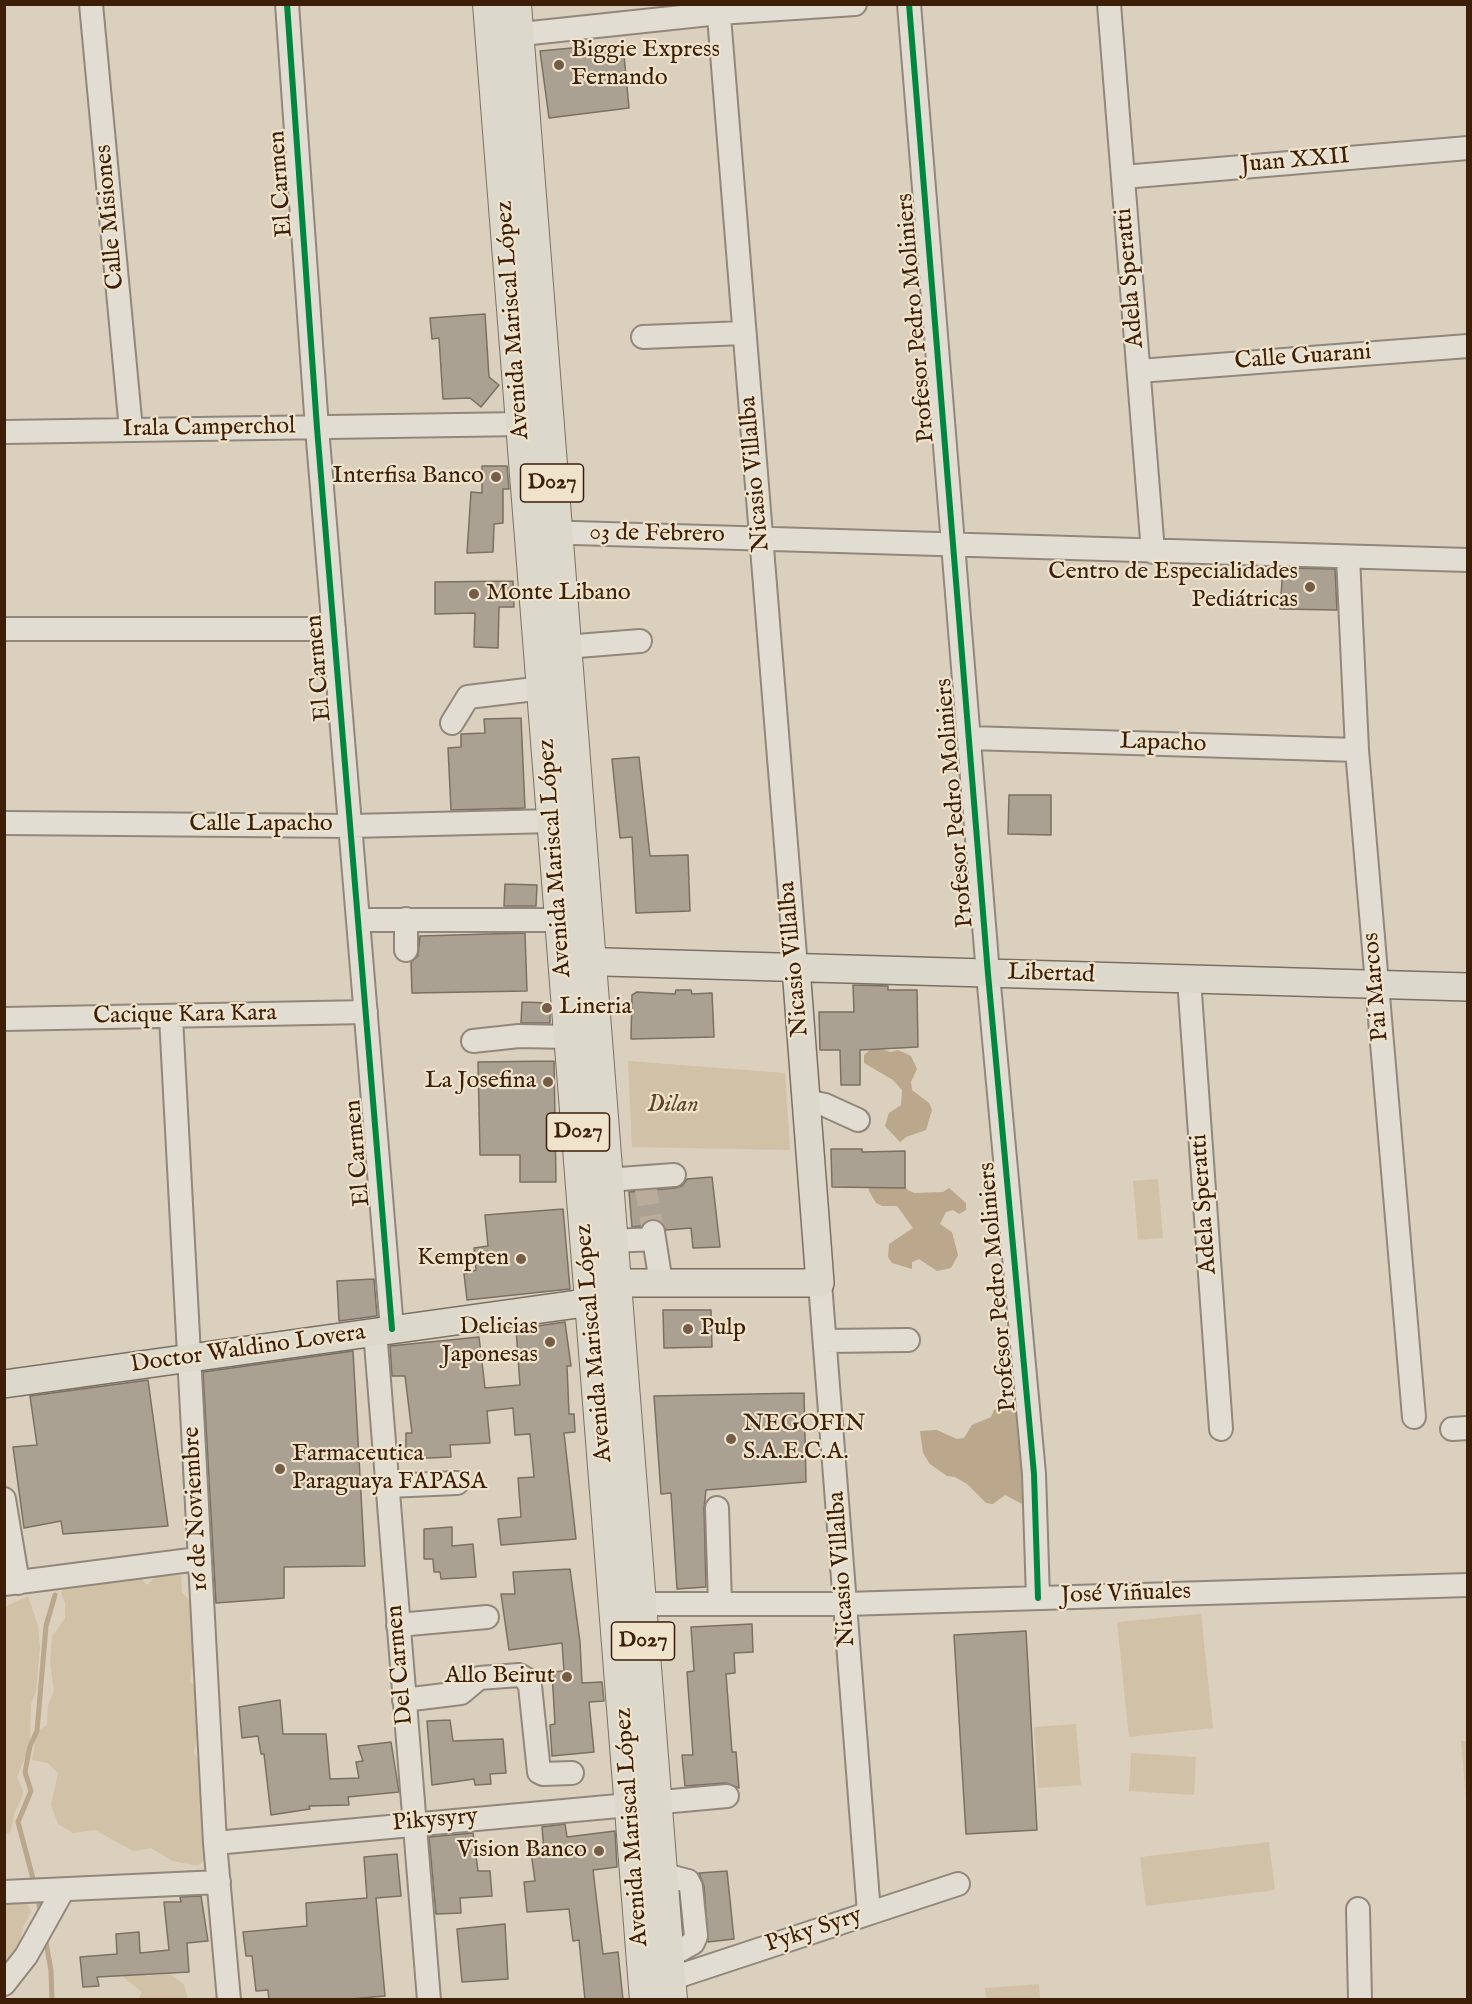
<!DOCTYPE html>
<html>
<head>
<meta charset="utf-8">
<style>
	body { margin:0 }
	#map { position:relative; width:1472px; height:2004px; overflow:hidden; background:#dad0bd; font-family:"IM FELL English",serif }
	canvas { display:block }
	.frame { position:absolute; inset:0; border:6px solid #3d1e07; pointer-events:none }
</style>
</head>
<body>
<div id="map">
<canvas width="1472" height="2004"></canvas>
<div class="frame"></div>
</div>
<script>
const context = document.querySelector('canvas').getContext('2d');
context.lineJoin = 'round';
function paint(path, color) { context.fillStyle = color; context.fill(path, 'evenodd'); }
const toPath = rows => new Path2D(rows.map(r => 'M' + r).join(''));
function stroke(path, color, width, dash) { context.strokeStyle = color; context.lineWidth = width; context.lineCap = dash ? 'butt' : 'round'; context.setLineDash(dash || []); context.stroke(path); }
function drawText(font, color, halo, rows, align = 'center') {
  context.font = font + ' "IM FELL English",serif'; context.lineWidth = 4.5; context.setLineDash([]); context.textBaseline = 'middle'; context.strokeStyle = halo; context.fillStyle = color; for (const [text, x, y, turn = 0] of rows) {
    context.save(); context.translate(x, y); context.rotate((+turn || 0) * Math.PI / 180); context.textAlign = isNaN(turn) ? turn : align; if (halo) context.strokeText(text, 0, 0); context.fillText(text, 0, 0); context.restore();
  }
}
const green = toPath([
	[628,1061,785,1073,790,1150,632,1147],
	[1158,1179,1163,1238,1138,1240,1133,1181],
	[128,1572,140,1577,147,1585,154,1578,168,1572,181,1576,182,1592,191,1602,194,1653,190,1681,207,1702,208,1719,197,1735,194,1752,205,1774,206,1789,199,1808,207,1821,208,1856,198,1866,173,1861,151,1848,133,1851,95,1830,73,1833,58,1824,51,1805,58,1773,48,1763,32,1760,37,1731,47,1725,48,1706,54,1690,50,1663,52,1637,65,1618,65,1603,61,1592,70,1583,98,1585],
	[28,1596,38,1626,40,1648,36,1692,31,1704,30,1746,17,1777,23,1791,22,1798,14,1814,11,1831,5,1835,5,1607],
	[1201,1614,1213,1728,1129,1737,1117,1622],
	[1076,1724,1081,1785,1038,1788,1034,1727],
	[1461,1741,1467,1741,1467,1811],
	[1131,1753,1196,1757,1194,1795,1129,1791],
	[1269,1842,1275,1890,1146,1906,1140,1857],
	[5,1889,26,1901,31,1912,23,1928,21,1941,5,1963],
	[138,1969,148,1976,169,1973,184,1985,188,1999,138,1999,142,1992,123,1977,128,1970],
	[1039,1984,1040,1999,986,1999,985,1988]
]);
const water = toPath([
	[877,1048,891,1052,898,1050,911,1056,917,1069,911,1082,912,1090,929,1103,932,1110,926,1130,906,1137,900,1142,885,1126,889,1113,901,1105,902,1090,893,1080,864,1063,864,1055,870,1050],
	[893,1174,908,1190,914,1193,943,1192,949,1188,966,1203,966,1210,959,1214,953,1210,946,1212,940,1224,952,1232,958,1255,951,1268,937,1271,919,1259,912,1262,912,1269,892,1263,888,1257,889,1244,913,1228,897,1206,882,1206,876,1203,869,1191,868,1176],
	[1007,1405,1020,1411,1023,1458,1021,1472,1031,1501,1024,1505,1005,1495,993,1504,986,1503,967,1484,955,1477,947,1476,930,1464,923,1453,920,1431,937,1430,957,1439,964,1438,972,1425,991,1417,994,1410]
]);
const stream = toPath([
	[35,1886,18,1822,31,1791,25,1772,30,1746,37,1731,46,1626,55,1595],
	[37,1895,41,1915],
	[45,1936,51,1971,52,2000]
]);
const building = toPath([
	[614,44,615,56,624,55,629,108,549,118,540,51,614,44],
	[485,314,489,377,499,385,481,407,470,398,443,399,439,338,432,339,430,318,485,314],
	[482,466,507,466,509,489,503,489,503,523,494,524,493,552,467,553,471,492,482,493,482,466],
	[1283,568,1335,569,1337,610,1280,609,1283,568],
	[513,581,514,607,499,607,498,648,474,647,475,613,435,614,435,582,513,581],
	[521,718,525,808,451,810,448,748,461,747,461,734,485,733,484,719,521,718],
	[639,757,650,856,688,855,690,911,636,913,632,837,620,838,612,759,639,757],
	[1009,795,1051,795,1051,835,1008,834,1009,795],
	[505,884,537,885,536,906,504,906,505,884],
	[525,933,527,991,412,993,411,962,418,956,420,936,525,933],
	[853,985,888,986,888,990,917,990,918,1047,860,1050,860,1085,841,1085,840,1050,820,1050,819,1012,854,1012,853,985],
	[676,990,691,990,692,994,712,993,714,1037,631,1039,632,995,637,992,675,994,676,990],
	[522,1002,550,1003,550,1023,521,1023,522,1002],
	[554,1061,556,1182,520,1182,520,1155,480,1155,478,1062,554,1061],
	[831,1149,862,1149,862,1152,905,1151,905,1188,832,1187,831,1149],
	[712,1177,720,1247,693,1248,691,1228,666,1230,657,1219,650,1219,641,1226,632,1227,629,1192,675,1188,682,1186,687,1179,712,1177],
	[563,1209,570,1289,467,1300,464,1274,476,1270,474,1248,488,1246,485,1215,563,1209],
	[374,1279,377,1316,339,1321,337,1281,374,1279],
	[663,1310,711,1310,712,1347,664,1348,663,1310],
	[565,1322,571,1366,567,1366,569,1414,574,1414,575,1432,564,1433,576,1539,501,1545,498,1519,521,1517,518,1478,534,1477,530,1434,515,1435,513,1408,487,1411,490,1443,450,1445,451,1457,406,1459,406,1433,412,1433,405,1376,392,1376,390,1346,479,1337,485,1388,520,1385,516,1329,565,1322],
	[353,1351,365,1566,284,1567,284,1598,216,1603,203,1372,353,1351],
	[148,1380,168,1526,63,1534,61,1521,24,1528,13,1447,37,1445,30,1396,148,1380],
	[804,1393,806,1482,706,1490,704,1508,706,1587,677,1589,671,1493,661,1494,654,1396,804,1393],
	[452,1527,452,1546,473,1544,476,1577,441,1579,440,1572,434,1572,433,1559,424,1559,424,1529,452,1527],
	[570,1569,580,1642,582,1683,602,1682,604,1701,589,1702,594,1752,552,1756,550,1725,555,1724,552,1672,564,1671,562,1643,509,1650,501,1594,515,1594,513,1572,570,1569],
	[752,1624,753,1652,734,1653,735,1673,726,1674,732,1752,736,1752,739,1788,726,1783,685,1786,682,1755,693,1755,687,1672,694,1671,691,1627,752,1624],
	[1026,1631,1037,1830,966,1834,954,1635,1026,1631],
	[280,1700,283,1734,326,1734,330,1779,359,1778,356,1762,363,1761,358,1746,391,1742,399,1792,348,1797,349,1805,309,1806,310,1809,271,1815,264,1754,261,1754,258,1736,242,1738,239,1707,280,1700],
	[450,1720,453,1741,503,1739,506,1773,490,1774,491,1784,475,1785,474,1779,432,1785,427,1721,450,1720],
	[565,1824,567,1837,615,1831,617,1867,593,1870,603,1954,618,1952,623,2000,585,2000,579,1940,573,1941,569,1909,527,1912,524,1882,535,1881,531,1852,544,1851,542,1827,565,1824],
	[473,1833,478,1871,490,1871,492,1896,460,1898,461,1913,436,1914,429,1837,473,1833],
	[397,1854,401,1896,376,1898,385,1996,338,2000,269,2000,268,1990,256,1991,252,1956,246,1956,243,1932,307,1926,306,1903,367,1898,364,1857,397,1854],
	[727,1871,734,1939,708,1942,704,1886,699,1873,727,1871],
	[201,1896,208,1941,187,1943,189,1972,97,1977,99,1986,83,1987,80,1957,117,1954,116,1934,139,1932,140,1953,169,1950,164,1902,181,1902,180,1897,201,1896],
	[505,1924,508,1979,462,1982,457,1929,505,1924]
]);
const minorTunnel = toPath([
	[645,1183,653,1232]
]);
const minor = toPath([
	[91,4,131,430],
	[287,4,317,428,392,1329],
	[718,4,796,968],
	[909,4,988,974,1034,1474,1038,1598],
	[1109,4,1153,552],
	[503,36,719,13,855,4],
	[1123,177,1468,148],
	[643,337,744,333],
	[1139,371,1468,346],
	[4,432,522,424],
	[541,532,1468,560],
	[1348,557,1357,750,1414,1417],
	[4,629,334,629],
	[565,647,640,641],
	[452,723,468,697,543,688],
	[970,738,1357,750],
	[4,823,352,826,553,821],
	[406,919,406,950],
	[359,920,560,920],
	[1189,979,1221,1429],
	[171,1017,215,1843,229,2000],
	[4,1019,366,1012],
	[473,1041,519,1036,570,1037],
	[806,1101,825,1105,858,1120],
	[607,1180,674,1175],
	[653,1232,661,1283],
	[612,1241,654,1239],
	[820,1283,869,1913],
	[375,1331,429,2000],
	[825,1341,908,1340],
	[1452,1429,1468,1428],
	[387,1486,457,1483],
	[4,1499,18,1583],
	[717,1508,720,1604],
	[4,1584,198,1559],
	[641,1604,845,1604,1468,1585],
	[398,1625,487,1617],
	[404,1700,461,1693,479,1678,519,1675,526,1679,530,1686,539,1772,543,1774,572,1773],
	[215,1843,727,1796],
	[661,1874,688,1881,691,1887,696,1936,693,1943,668,1957],
	[4,1892,219,1882],
	[1358,1909,1360,2000],
	[670,1979,958,1884],
	[4,1984,26,1956,63,1890]
]);
const major = toPath([
	[571,961,1468,987],
	[4,1384,592,1302,615,1283,820,1283,796,968]
]);
const highway = toPath([
	[489,4,646,2000],
	[515,4,671,2000]
]);
const cycleway = toPath([
	[287,4,317,428,392,1329],
	[909,4,988,974,1034,1474,1038,1598]
]);
const markers = [
	[559,65,6,"#745c47"],
	[496,477,6,"#745c47"],
	[1310,587,6,"#745c47"],
	[474,594,6,"#745c47"],
	[547,1008,6,"#745c47"],
	[548,1082,6,"#745c47"],
	[521,1259,6,"#745c47"],
	[688,1329,6,"#745c47"],
	[550,1342,6,"#745c47"],
	[731,1439,6,"#745c47"],
	[280,1469,6,"#745c47"],
	[567,1677,6,"#745c47"],
	[599,1851,6,"#745c47"]
];
const shields = [
	[552,483,63],
	[578,1132,63],
	[643,1641,63]
];
const shieldNames = [
	["D027",552,483],
	["D027",578,1132],
	["D027",643,1641]
];
const poiNames = [
	["Biggie Express",571,51,"left"],
	["Fernando",571,79,"left"],
	["Interfisa Banco",484,477],
	["Centro de Especialidades",1298,573],
	["Pediátricas",1298,601],
	["Monte Libano",486,594,"left"],
	["Lineria",559,1008,"left"],
	["La Josefina",536,1082],
	["Kempten",509,1259],
	["Delicias",538,1328],
	["Japonesas",538,1356],
	["Pulp",700,1329,"left"],
	["NEGOFIN",743,1425,"left"],
	["S.A.E.C.A.",743,1453,"left"],
	["Farmaceutica",292,1455,"left"],
	["Paraguaya FAPASA",292,1483,"left"],
	["Allo Beirut",555,1677],
	["Vision Banco",587,1851]
];
const streetNames = [
	["Juan XXII",1295,162,-5],
	["El Carmen",282,184,-94],
	["Calle Misiones",111,217,-95],
	["Adela Speratti",1131,278,-95],
	["Profesor Pedro Moliniers",917,318,-95],
	["Avenida Mariscal López",514,320,-94],
	["Calle Guarani",1303,358,-4],
	["Irala Camperchol",209,429,-1],
	["Nicasio Villalba",756,474,-95],
	["03 de Febrero",657,535,1],
	["El Carmen",320,668,-95],
	["Lapacho",1163,744,2],
	["Profesor Pedro Moliniers",956,803,-95],
	["Calle Lapacho",261,825],
	["Avenida Mariscal López",556,858,-94],
	["Nicasio Villalba",795,959,-95],
	["Libertad",1051,975,2],
	["Pai Marcos",1377,987,-95],
	["Cacique Kara Kara",185,1016,-1],
	["El Carmen",359,1153,-95],
	["Adela Speratti",1205,1204,-94],
	["Profesor Pedro Moliniers",999,1287,-95],
	["Avenida Mariscal López",595,1343,-95],
	["Doctor Waldino Lovera",248,1350,-8],
	["16 de Noviembre",197,1509,-93],
	["Nicasio Villalba",843,1569,-94],
	["José Viñuales",1126,1595,-2],
	["Del Carmen",401,1665,-95],
	["Pikysyry",435,1821,-5],
	["Avenida Mariscal López",633,1827,-94],
	["Pyky Syry",814,1931,-18]
];
const parkNames = [
	["Dilan",673,1106]
];
paint(green, '#d1c1a6');
paint(water, '#baa78c');
stroke(stream, '#baa78c', 5);
paint(building, '#aaa193');
stroke(building, '#7a7063', 1.5);
stroke(minorTunnel, '#bbac99', 22, [22, 11]);
stroke(minor, '#91877a', 26);
stroke(major, '#7a7063', 30);
stroke(highway, '#7a7063', 34);
stroke(minor, '#e2ddd3', 22);
stroke(major, '#ddd8cc', 27);
stroke(highway, '#ddd8cc', 32);
stroke(cycleway, '#00873e', 6);
for (const [x, y, r, color] of markers) { const dot = new Path2D(); dot.arc(x, y, r, 0, 2 * Math.PI); context.fillStyle = color; context.fill(dot); stroke(dot, '#efe3cc', 2); }
for (const [x, y, w] of shields) { const box = new Path2D(); box.roundRect(x - w / 2, y - 19, w, 38, 4.5); context.fillStyle = '#efe3cc'; context.fill(box); stroke(box, '#3d1e07', 1.5); }
drawText('bold 22px', '#3d1e07', null, shieldNames);
drawText('24px', '#3d1e07', '#efe3cc', poiNames, 'right');
drawText('24px', '#3d1e07', '#efe3cc', streetNames);
drawText('italic 24px', '#60442a', '#efe3cc', parkNames);
</script>
</body>
</html>
